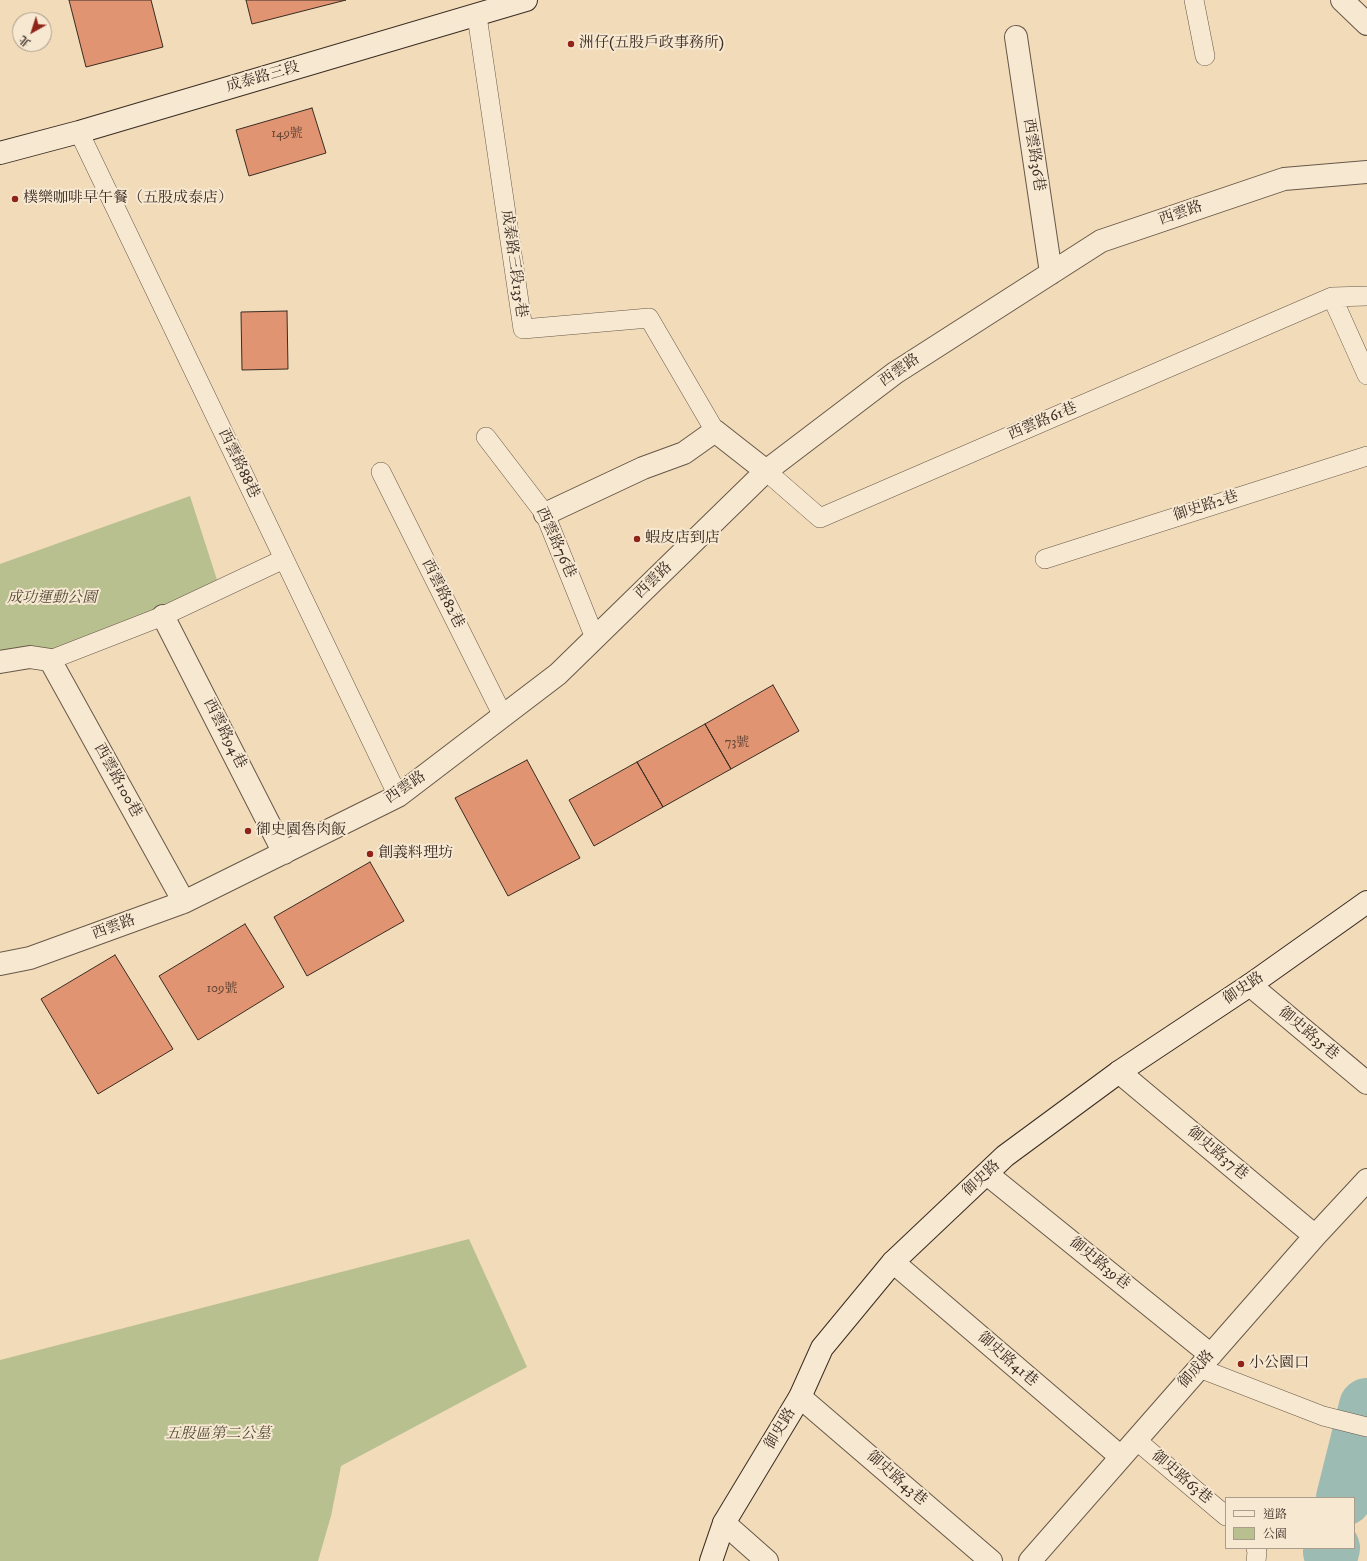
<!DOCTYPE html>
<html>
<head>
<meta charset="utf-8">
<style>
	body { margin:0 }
	#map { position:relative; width:1367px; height:1561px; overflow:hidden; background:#f2dbb9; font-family:"IM FELL DW Pica","Noto Serif TC",serif }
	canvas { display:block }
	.legend { position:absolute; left:1225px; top:1497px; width:130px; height:52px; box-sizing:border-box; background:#f7e8d2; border:1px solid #ab9d8c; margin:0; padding:5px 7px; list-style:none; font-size:12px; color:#3a2c22 }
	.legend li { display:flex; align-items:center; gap:8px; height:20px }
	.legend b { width:20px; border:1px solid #ab9d8c }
	.north { position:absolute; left:12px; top:12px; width:40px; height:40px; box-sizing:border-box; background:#f7e8d2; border:1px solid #ab9d8c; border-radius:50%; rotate:219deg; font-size:11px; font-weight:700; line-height:16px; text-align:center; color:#3a2c22 }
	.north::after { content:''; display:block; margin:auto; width:14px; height:18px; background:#8f2418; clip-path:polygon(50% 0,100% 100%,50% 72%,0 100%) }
</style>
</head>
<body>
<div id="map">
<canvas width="1367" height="1561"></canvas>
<ul class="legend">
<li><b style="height:5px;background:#f7e8d2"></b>道路</li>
<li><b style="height:11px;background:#b9c090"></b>公園</li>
</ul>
<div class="north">北</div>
</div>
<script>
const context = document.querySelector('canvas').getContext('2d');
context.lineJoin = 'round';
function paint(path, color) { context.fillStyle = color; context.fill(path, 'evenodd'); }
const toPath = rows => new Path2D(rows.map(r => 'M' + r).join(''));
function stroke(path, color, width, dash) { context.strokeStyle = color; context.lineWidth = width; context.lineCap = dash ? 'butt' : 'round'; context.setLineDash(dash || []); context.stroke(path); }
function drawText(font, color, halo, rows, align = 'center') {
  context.font = font + ' "IM FELL DW Pica","Noto Serif TC",serif'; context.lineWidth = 4; context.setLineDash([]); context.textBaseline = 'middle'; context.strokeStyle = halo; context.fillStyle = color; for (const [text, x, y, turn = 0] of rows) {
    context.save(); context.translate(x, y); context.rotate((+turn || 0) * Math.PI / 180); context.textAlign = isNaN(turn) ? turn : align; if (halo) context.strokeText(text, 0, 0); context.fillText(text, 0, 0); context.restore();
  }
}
const green = toPath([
	[190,496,219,586,51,653,0,659,0,564],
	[469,1239,527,1367,341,1466,331,1516,318,1561,0,1561,0,1360]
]);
const stream = toPath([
	[1326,1561,1331,1552]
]);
const river = toPath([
	[1344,1498,1367,1406],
	[1331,1552,1332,1548]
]);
const building = toPath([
	[69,0,151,0,163,47,86,67,69,0],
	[246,0,346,0,252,24,246,0],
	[312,108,326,153,249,176,236,130,312,108],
	[287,311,288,369,242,370,241,312,287,311],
	[773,685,799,731,731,769,705,724,773,685],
	[705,724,731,769,663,807,637,762,705,724],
	[527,760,580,858,508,896,455,798,527,760],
	[637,762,663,807,594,846,569,800,637,762],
	[370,862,404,921,307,976,274,917,370,862],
	[245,924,284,987,198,1040,159,976,245,924],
	[115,955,173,1049,98,1094,41,999,115,955]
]);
const lane = toPath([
	[1194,0,1205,56],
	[477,16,523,329,649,318,715,431],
	[79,132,398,796],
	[1367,296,1332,297,1367,375],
	[486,437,545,514,595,638],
	[766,471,820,518,1332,297],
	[381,472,503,716],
	[1045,559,1367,456],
	[50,660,163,616,284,559],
	[1199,1368,1323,1416,1367,1427],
	[1136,1440,1226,1516],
	[1256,1561,1257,1552,1256,1548]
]);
const street = toPath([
	[1342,0,1367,24],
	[1016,37,1051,273],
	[545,514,643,468,684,453,715,431,766,471],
	[163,616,284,853],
	[0,662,30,657,50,660,184,902],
	[0,964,30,958,184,902,398,796,558,674,766,471,895,373,1101,241,1284,179,1367,172],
	[1250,985,1367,1083],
	[1119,1072,1315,1236],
	[987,1174,1211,1355],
	[893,1262,1121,1457],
	[800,1397,991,1561],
	[724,1523,767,1561],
	[1030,1561,1315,1236,1367,1180]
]);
const secondary = toPath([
	[0,153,79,132,526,0],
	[711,1561,724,1523,800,1397,822,1348,893,1262,1005,1156,1119,1072,1250,985,1367,902]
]);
const markers = [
	[571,44,4,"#8f2418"],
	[15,199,4,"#8f2418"],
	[637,539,4,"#8f2418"],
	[248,831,4,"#8f2418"],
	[370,854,4,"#8f2418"],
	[1241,1364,4,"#8f2418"]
];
const numberNames = [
	["149號",287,134],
	["73號",737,743],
	["109號",222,989]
];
const poiNames = [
	["洲仔(五股戶政事務所)",579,44],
	["樸樂咖啡早午餐（五股成泰店）",23,199],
	["蝦皮店到店",645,539],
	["御史園魯肉飯",256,831],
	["創義料理坊",378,854],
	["小公園口",1249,1364]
];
const streetNames = [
	["成泰路三段",263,78,-16],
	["西雲路36巷",1033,155,81],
	["西雲路",1181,214,-19],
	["成泰路三段135巷",513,264,82],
	["西雲路",900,371,-35],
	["西雲路61巷",1043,422,-23],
	["西雲路88巷",238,464,64],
	["御史路2巷",1206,507,-18],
	["西雲路76巷",555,543,66],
	["西雲路",654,581,-44],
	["西雲路82巷",442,594,63],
	["西雲路94巷",224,734,63],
	["西雲路100巷",117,781,61],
	["西雲路",406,788,-34],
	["西雲路",114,928,-20],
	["御史路",1244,989,-34],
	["御史路35巷",1308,1034,40],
	["御史路37巷",1217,1154,40],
	["御史路",982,1179,-43],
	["御史路39巷",1099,1264,39],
	["御史路41巷",1007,1360,41],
	["御成路",1197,1370,-48],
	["御史路",781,1429,-59],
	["御史路63巷",1181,1478,40],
	["御史路43巷",896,1479,41]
];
const parkNames = [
	["成功運動公園",52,599],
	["五股區第二公墓",218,1435]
];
paint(green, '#b9c090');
stroke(stream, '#748279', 9);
stroke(river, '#9bbbb3', 56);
paint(building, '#e09471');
stroke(building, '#3a2c22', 1);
stroke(lane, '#685848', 20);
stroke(street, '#685848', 24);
stroke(secondary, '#3a2c22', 24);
stroke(lane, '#f7e8d2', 19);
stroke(street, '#f7e8d2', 22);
stroke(secondary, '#f7e8d2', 22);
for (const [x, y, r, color] of markers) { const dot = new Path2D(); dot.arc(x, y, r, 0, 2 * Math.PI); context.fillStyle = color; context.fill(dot); stroke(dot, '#f7e8d2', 1.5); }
drawText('13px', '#644636', null, numberNames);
drawText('15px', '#3a2c22', '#f7e8d2', poiNames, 'left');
drawText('15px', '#3a2c22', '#f7e8d2', streetNames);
drawText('italic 15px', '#534a38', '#f7e8d2', parkNames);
</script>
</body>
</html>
